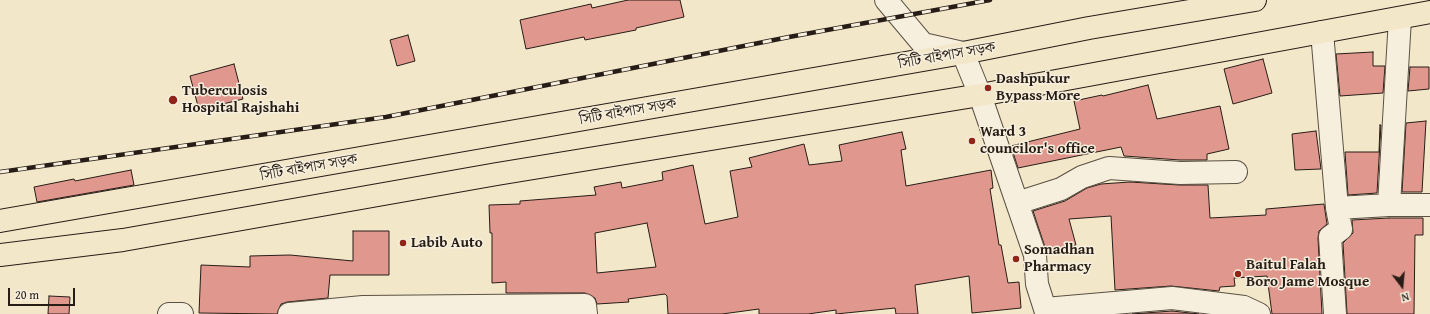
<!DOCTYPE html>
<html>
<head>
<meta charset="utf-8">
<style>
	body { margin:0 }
	#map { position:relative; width:1430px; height:314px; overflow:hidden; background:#f3e7ca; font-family:"Gentium Book Plus",serif }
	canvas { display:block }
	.north { position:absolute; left:1382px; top:266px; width:40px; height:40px; -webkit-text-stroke:3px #f7efdd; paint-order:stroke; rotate:164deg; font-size:11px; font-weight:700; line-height:16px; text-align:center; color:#271d16 }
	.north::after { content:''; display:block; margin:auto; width:14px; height:18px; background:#271d16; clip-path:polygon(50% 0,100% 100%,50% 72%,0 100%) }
	.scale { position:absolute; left:8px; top:288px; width:67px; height:18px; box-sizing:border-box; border:2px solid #271d16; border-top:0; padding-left:5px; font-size:12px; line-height:14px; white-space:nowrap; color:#271d16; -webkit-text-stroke:3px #f7efdd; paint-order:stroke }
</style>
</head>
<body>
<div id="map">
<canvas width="1430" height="314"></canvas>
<div class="north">N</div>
<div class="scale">20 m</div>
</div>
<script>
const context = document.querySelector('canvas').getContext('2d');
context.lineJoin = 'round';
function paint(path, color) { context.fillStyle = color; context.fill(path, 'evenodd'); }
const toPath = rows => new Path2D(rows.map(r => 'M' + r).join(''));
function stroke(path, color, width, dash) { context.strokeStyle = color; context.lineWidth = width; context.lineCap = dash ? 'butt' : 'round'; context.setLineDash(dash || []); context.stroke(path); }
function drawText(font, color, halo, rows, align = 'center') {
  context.font = font + ' "Gentium Book Plus","Noto Serif Bengali",serif'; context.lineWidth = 3; context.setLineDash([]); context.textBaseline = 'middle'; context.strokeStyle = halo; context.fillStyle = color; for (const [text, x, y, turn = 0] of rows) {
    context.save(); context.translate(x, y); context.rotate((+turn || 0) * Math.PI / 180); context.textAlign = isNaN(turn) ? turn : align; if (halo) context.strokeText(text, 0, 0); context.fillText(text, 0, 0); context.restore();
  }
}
const building = toPath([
	[628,0,680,0,684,17,636,28,636,30,585,40,584,37,526,49,520,20,591,4,592,8,628,0],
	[408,35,415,61,397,66,390,40,408,35],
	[1373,52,1373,66,1385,66,1383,93,1340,96,1336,54,1373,52],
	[1263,59,1272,93,1233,104,1224,69,1263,59],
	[234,64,243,99,199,110,190,76,234,64],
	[1410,67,1429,67,1429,89,1408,91,1410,67],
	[1148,85,1157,119,1220,106,1229,149,1207,154,1207,160,1180,160,1124,156,1121,147,1018,168,1011,146,1080,129,1074,101,1102,95,1103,96,1148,85],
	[1426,121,1422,192,1402,192,1406,123,1426,121],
	[1380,125,1381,125,1377,193,1348,195,1345,152,1379,152,1380,125],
	[1316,131,1321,169,1295,170,1292,134,1316,131],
	[902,132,906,149,901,150,906,186,991,170,993,188,990,189,999,245,1001,245,1008,283,1019,282,1021,308,972,313,969,276,915,285,918,314,896,314,895,308,836,314,836,310,808,314,759,314,759,309,722,314,668,314,667,296,665,294,628,299,629,302,597,304,595,298,585,293,506,293,506,282,492,283,492,233,490,233,489,205,520,204,520,201,596,195,594,187,621,182,622,188,663,180,662,172,693,165,705,224,738,217,730,171,752,167,749,158,804,144,809,165,842,161,839,145,902,132],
	[647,223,656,267,597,273,595,233,647,223],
	[131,170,134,185,37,202,34,187,74,179,75,181,131,170],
	[1130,182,1179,185,1208,185,1210,218,1266,215,1266,209,1324,204,1327,224,1319,231,1318,238,1322,314,1272,314,1267,276,1234,278,1235,286,1220,287,1219,291,1171,286,1115,290,1111,216,1069,219,1076,245,1047,253,1033,211,1065,201,1087,188,1101,184,1130,182],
	[1389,218,1423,218,1423,235,1415,235,1414,314,1347,314,1343,243,1353,233,1352,220,1389,218],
	[353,231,389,231,389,275,330,275,328,298,287,302,281,304,277,314,199,313,201,265,250,267,250,256,290,255,353,261,353,231],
	[49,296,70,297,69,314,48,314,49,296],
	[1172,311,1199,314,1132,314,1172,311]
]);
const minor = toPath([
	[886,0,923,44,963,53,980,95,1035,255,1037,284,1045,309,1172,298,1244,307,1259,314],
	[1322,32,1337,208,1341,229,1330,237,1335,314],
	[1017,203,1061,189,1082,177,1109,168,1180,173,1236,172],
	[1389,205,1400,18],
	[1337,208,1389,205,1430,205],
	[169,314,182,314],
	[289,314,363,307,585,305,586,314]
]);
const major = toPath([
	[0,221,963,53,1089,28,1255,0],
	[0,255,123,240,497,174,980,95,1430,12]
]);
const rail = toPath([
	[0,172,386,117,789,37,990,0]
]);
const markers = [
	[988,88,4,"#8f2418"],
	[173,100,5,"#8f2418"],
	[972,141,4,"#8f2418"],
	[403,243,4,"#8f2418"],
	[1016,259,4,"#8f2418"],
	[1238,274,4,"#8f2418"]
];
const streetNames = [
	["সিটি বাইপাস সড়ক",947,56,-10],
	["সিটি বাইপাস সড়ক",628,112,-10],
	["সিটি বাইপাস সড়ক",309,168,-10]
];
const poiNames = [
	["Dashpukur",996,79],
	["Bypass More",996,96],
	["Tuberculosis",182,91],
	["Hospital Rajshahi",182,108],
	["Ward 3",980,132],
	["councilor's office",980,149],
	["Labib Auto",411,243],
	["Somadhan",1024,250],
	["Pharmacy",1024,267],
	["Baitul Falah",1246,265],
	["Boro Jame Mosque",1246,282]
];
paint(building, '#e0978e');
stroke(building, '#271d16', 1);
stroke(minor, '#5a5043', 24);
stroke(major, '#271d16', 24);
stroke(minor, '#f7efdd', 22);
stroke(major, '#f3e7ca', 22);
stroke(rail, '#271d16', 4.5);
stroke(rail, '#f7efdd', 3, [9]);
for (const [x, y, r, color] of markers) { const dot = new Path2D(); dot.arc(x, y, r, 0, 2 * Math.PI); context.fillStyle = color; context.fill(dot); stroke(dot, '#f7efdd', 1.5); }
drawText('15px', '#271d16', '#f7efdd', streetNames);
drawText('bold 15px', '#271d16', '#f7efdd', poiNames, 'left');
</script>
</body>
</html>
